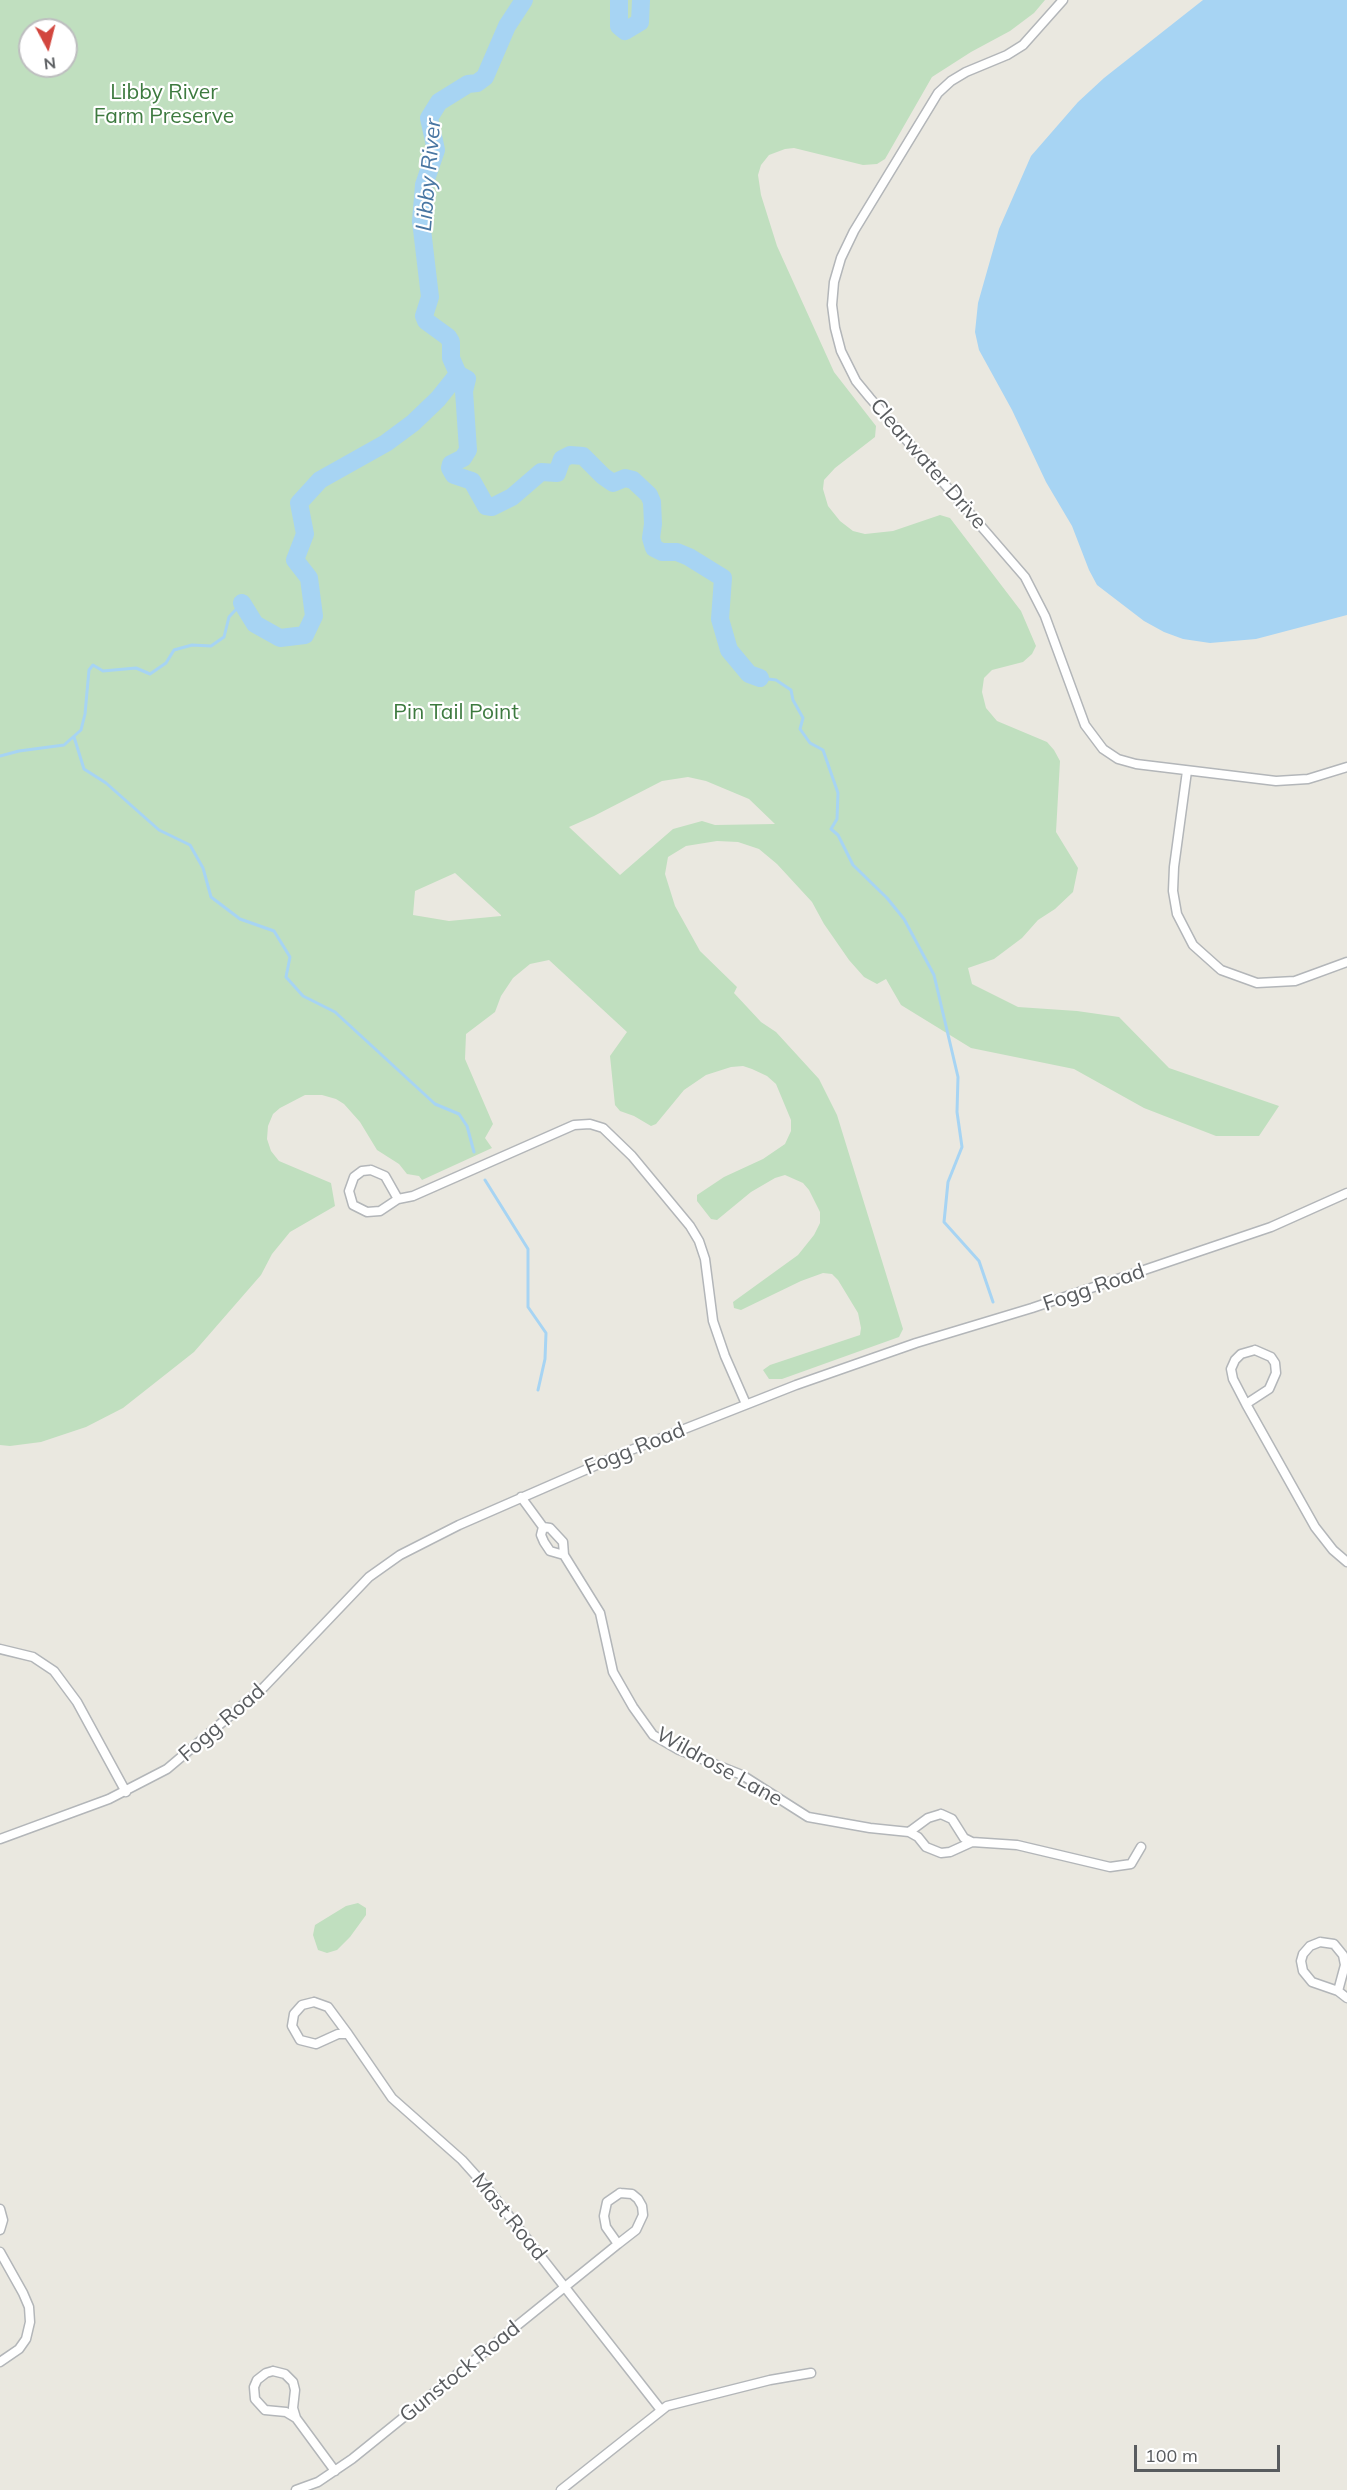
<!DOCTYPE html>
<html>
<head>
<meta charset="utf-8">
<style>
	body { margin:0 }
	#map { position:relative; width:1347px; height:2490px; overflow:hidden; background:#eae8e0; font-family:Mulish,sans-serif }
	canvas { display:block }
	.north { position:absolute; left:18px; top:18px; width:60px; height:60px; box-sizing:border-box; background:#fff; border:2px solid #bdbebf; border-radius:50%; rotate:173deg; font-size:16px; font-weight:700; line-height:24px; text-align:center; color:#595c5f }
	.north::after { content:''; display:block; margin:auto; width:21px; height:27px; background:#d2463e; clip-path:polygon(50% 0,100% 100%,50% 72%,0 100%) }
	.scale { position:absolute; left:1134px; top:2445px; width:146px; height:27px; box-sizing:border-box; border:3px solid #595c5f; border-top:0; padding-left:8px; font-size:18px; line-height:21px; white-space:nowrap; color:#595c5f; -webkit-text-stroke:4px #fff; paint-order:stroke }
</style>
</head>
<body>
<div id="map">
<canvas width="1347" height="2490"></canvas>
<div class="north">N</div>
<div class="scale">100 m</div>
</div>
<script>
const context = document.querySelector('canvas').getContext('2d');
context.lineJoin = 'round';
function paint(path, color) { context.fillStyle = color; context.fill(path, 'evenodd'); }
const toPath = rows => new Path2D(rows.map(r => 'M' + r).join(''));
function stroke(path, color, width, dash) { context.strokeStyle = color; context.lineWidth = width; context.lineCap = dash ? 'butt' : 'round'; context.setLineDash(dash || []); context.stroke(path); }
function drawText(font, color, halo, rows, align = 'center') {
  context.font = font + ' Mulish,sans-serif'; context.lineWidth = 4.5; context.setLineDash([]); context.textBaseline = 'middle'; context.strokeStyle = halo; context.fillStyle = color; for (const [text, x, y, turn = 0] of rows) {
    context.save(); context.translate(x, y); context.rotate((+turn || 0) * Math.PI / 180); context.textAlign = isNaN(turn) ? turn : align; if (halo) context.strokeText(text, 0, 0); context.fillText(text, 0, 0); context.restore();
  }
}
const green = toPath([
	[0,0,1045,0,1034,13,1010,31,971,52,932,77,885,159,877,164,863,165,794,148,785,149,769,155,761,165,758,175,761,195,777,246,834,372,876,426,875,437,835,468,824,480,823,489,828,506,840,521,853,531,865,534,893,531,940,515,950,518,1021,611,1036,646,1032,654,1023,662,992,670,984,678,982,692,986,708,997,721,1047,742,1054,750,1060,761,1056,832,1078,868,1073,892,1055,909,1038,920,1022,938,994,959,968,968,972,984,1018,1007,1077,1011,1119,1017,1169,1068,1279,1106,1259,1136,1216,1136,1144,1108,1074,1069,971,1048,901,1005,886,979,877,984,864,977,849,960,824,924,812,902,777,864,759,849,738,842,717,841,686,846,668,857,665,874,675,906,700,951,737,987,734,993,761,1022,776,1032,819,1079,837,1115,903,1329,899,1337,782,1379,769,1379,763,1370,770,1365,860,1335,861,1328,858,1313,838,1280,832,1274,823,1273,801,1281,741,1310,734,1308,733,1302,798,1255,814,1235,820,1223,820,1212,809,1190,803,1183,785,1175,775,1178,751,1192,717,1220,711,1219,697,1201,697,1195,724,1177,763,1159,785,1144,791,1131,791,1120,776,1084,767,1076,752,1069,743,1066,731,1067,706,1075,684,1090,656,1124,651,1126,634,1116,620,1111,615,1105,610,1056,627,1032,549,960,530,964,513,978,501,996,495,1012,466,1034,465,1059,493,1124,485,1138,492,1148,422,1180,419,1176,407,1174,399,1164,377,1150,360,1122,344,1104,336,1099,322,1095,305,1095,280,1108,273,1114,268,1126,267,1139,271,1151,279,1161,331,1183,335,1206,290,1232,272,1254,261,1275,194,1352,123,1408,86,1427,41,1442,10,1446,0,1445],
	[30,30,66,30,66,66,30,66],
	[688,777,706,781,749,799,775,824,715,825,702,821,673,829,620,875,569,827,594,816,662,781],
	[455,873,501,915,501,916,449,921,413,915,415,891],
	[358,1903,366,1908,366,1915,350,1937,337,1950,327,1953,318,1950,313,1935,315,1925,346,1906]
]);
const water = toPath([
	[1203,0,1347,0,1347,615,1256,639,1210,643,1183,639,1164,632,1144,621,1097,585,1089,570,1072,526,1046,482,1012,410,979,350,975,332,978,303,999,229,1031,156,1078,102,1104,78]
]);
const stream = toPath([
	[760,678,776,680,791,690,793,700,803,718,800,729,810,743,823,750,838,793,837,819,831,829,838,835,853,865,887,898,904,919,934,975,958,1077,957,1112,962,1147,948,1182,944,1222,979,1261,993,1302],
	[74,737,84,769,106,783,159,830,190,845,203,868,211,897,240,919,274,931,290,957,286,977,303,996,335,1012,435,1104,459,1114,467,1126,474,1152],
	[0,756,19,751,64,745,81,730,85,714,89,670,93,665,103,671,136,668,150,674,166,663,174,650,192,645,211,646,224,637,229,617,242,603],
	[485,1180,528,1249,528,1307,546,1333,545,1359,538,1390]
]);
const river = toPath([
	[619,0,619,26,625,31,640,22,641,0],
	[458,374,467,379,464,391,468,450,463,458,451,464,450,468,454,475,472,481,486,506,492,507,512,497,541,472,557,473,562,459,570,455,583,456,603,476,613,483,625,478,633,480,649,495,652,502,653,524,651,538,654,548,662,552,677,552,689,557,723,578,720,619,729,650,749,674,760,678],
	[458,374,451,358,451,342,448,337,426,321,424,316,430,297,421,221,424,185,436,150,429,118,439,102,468,84,477,83,485,77,507,26,524,0],
	[242,603,255,624,280,638,305,635,314,616,309,578,295,560,305,534,299,503,320,480,386,443,413,423,438,399,458,374]
]);
const street = toPath([
	[1063,0,1023,45,1007,55,966,72,951,81,938,93,854,231,841,258,834,282,832,305,835,328,841,351,856,381,870,398,1025,577,1045,616,1085,725,1103,749,1118,759,1136,764,1276,781,1308,779,1347,767],
	[1187,771,1174,867,1173,891,1177,914,1193,945,1221,970,1257,983,1295,981,1347,962],
	[371,1170,385,1176,398,1199,380,1211,367,1212,353,1205,349,1191,354,1177,362,1171,371,1170],
	[398,1199,413,1196,574,1125,590,1124,603,1128,632,1156,690,1226,699,1241,705,1259,713,1321,725,1356,746,1404],
	[1255,1350,1271,1357,1275,1363,1276,1373,1269,1389,1246,1404,1233,1379,1231,1369,1235,1360,1241,1354,1255,1350],
	[1246,1404,1315,1527,1333,1550,1347,1562],
	[521,1497,543,1527],
	[564,1555,550,1551,544,1542,541,1535,543,1527,550,1528,563,1542,564,1555,600,1613,613,1672,633,1707,653,1735,679,1750,742,1775,808,1817,870,1828,909,1832],
	[0,1649,33,1657,54,1671,77,1702,126,1792],
	[941,1814,952,1819,964,1838,972,1842,950,1852,941,1853,926,1847,918,1837,909,1832,928,1818,941,1814],
	[0,1839,109,1799,167,1769,264,1687,369,1577,400,1555,459,1525,631,1450,796,1385,916,1343,1032,1308,1271,1227,1347,1193],
	[972,1842,1017,1845,1110,1867,1131,1864,1141,1847],
	[1320,1942,1334,1944,1343,1955,1345,1965,1338,1991,1312,1982,1303,1971,1301,1961,1303,1954,1310,1946,1320,1942],
	[1338,1991,1347,1998],
	[314,2002,328,2007,348,2034,338,2034,316,2044,300,2040,292,2026,294,2014,302,2005,314,2002],
	[348,2034,392,2098,462,2160,488,2189,661,2410],
	[620,2193,632,2194,638,2199,642,2206,643,2215,636,2230,618,2244,606,2227,604,2216,607,2202,620,2193],
	[0,2209,3,2220,0,2230],
	[0,2252,23,2293,29,2307,30,2322,26,2339,19,2349,0,2362],
	[273,2371,285,2374,293,2382,295,2390,293,2408,296,2418,286,2412,265,2410,255,2399,254,2387,257,2380,266,2373,273,2371],
	[296,2418,335,2471],
	[296,2490,318,2482,352,2459,618,2244],
	[561,2490,667,2406,770,2380,811,2373]
]);
const parkNames = [
	["Libby River",164,93],
	["Farm Preserve",164,117],
	["Pin Tail Point",456,713]
];
const streetNames = [
	["Clearwater Drive",928,464,49],
	["Fogg Road",1094,1288,-19],
	["Fogg Road",635,1449,-22],
	["Fogg Road",222,1723,-41],
	["Wildrose Lane",719,1767,29],
	["Mast Road",509,2217,51],
	["Gunstock Road",460,2372,-39]
];
const waterNames = [
	["Libby River",429,175,-85]
];
paint(green, '#c0dfbf');
paint(water, '#a7d4f3');
stroke(stream, '#a7d4f3', 3);
stroke(river, '#a7d4f3', 18);
stroke(street, '#b3b6b9', 11);
stroke(street, '#fff', 8);
drawText('21px', '#3d7a3f', '#fff', parkNames);
drawText('21px', '#595c5f', '#fff', streetNames);
drawText('italic 22px', '#4876a2', '#fff', waterNames);
</script>
</body>
</html>
